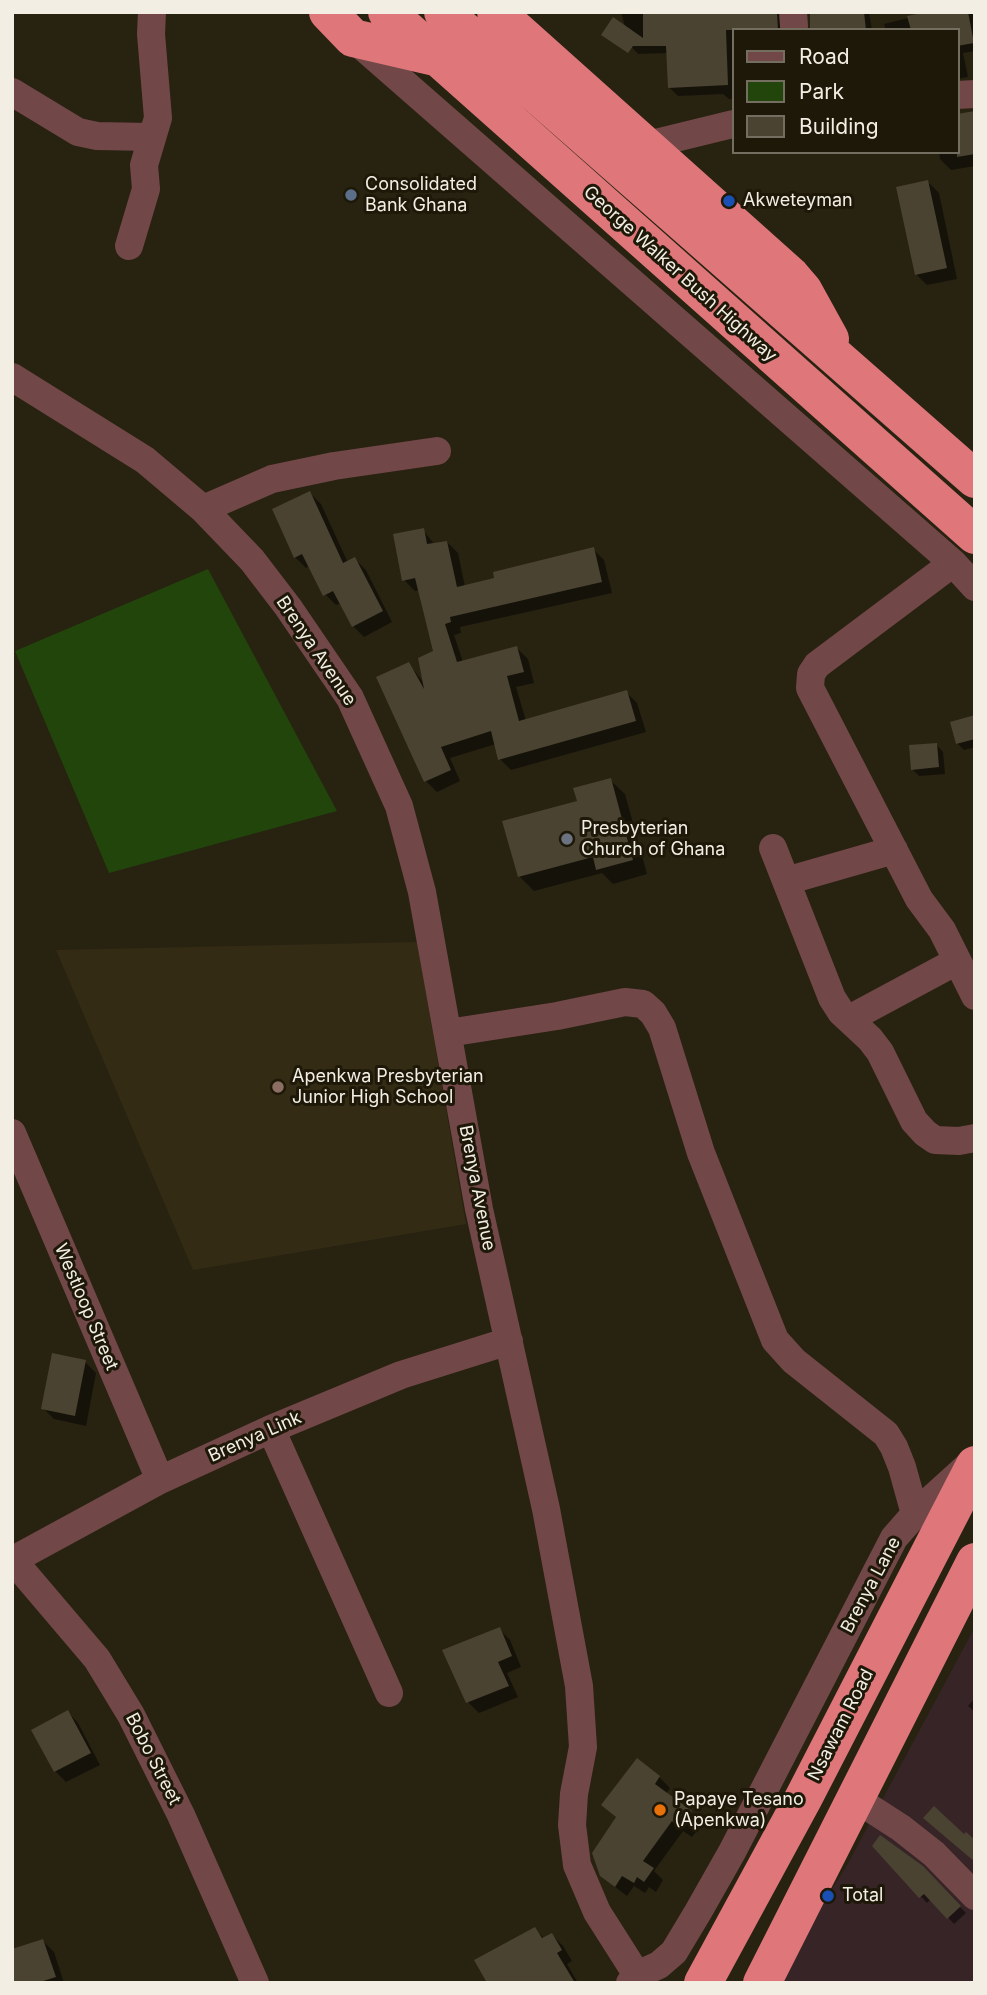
<!DOCTYPE html>
<html>
<head>
<meta charset="utf-8">
<style>
	body { margin:0 }
	#map { position:relative; width:987px; height:1995px; overflow:hidden; background:#282211; font-family:Inter,sans-serif }
	canvas { display:block }
	.frame { position:absolute; inset:0; border:14px solid #f2eee4; pointer-events:none }
	.legend { position:absolute; left:732px; top:28px; width:228px; height:126px; box-sizing:border-box; background:#1e1808; border:2px solid #736e60; margin:0; padding:9px 12px; list-style:none; font-size:21px; color:#f2eee4 }
	.legend li { display:flex; align-items:center; gap:14px; height:35px }
	.legend b { width:35px; border:2px solid #736e60 }
</style>
</head>
<body>
<div id="map">
<canvas width="987" height="1995"></canvas>
<div class="frame"></div>
<ul class="legend">
<li><b style="height:9px;background:#724748"></b>Road</li>
<li><b style="height:19px;background:#22450c"></b>Park</li>
<li><b style="height:19px;background:#4a4331"></b>Building</li>
</ul>
</div>
<script>
const context = document.querySelector('canvas').getContext('2d');
context.lineJoin = 'round';
function paint(path, color) { context.fillStyle = color; context.fill(path, 'evenodd'); }
const toPath = rows => new Path2D(rows.map(r => 'M' + r).join(''));
function stroke(path, color, width, dash) { context.strokeStyle = color; context.lineWidth = width; context.lineCap = dash ? 'butt' : 'round'; context.setLineDash(dash || []); context.stroke(path); }
function drawText(font, color, halo, rows, align = 'center') {
  context.font = font + ' Inter,sans-serif'; context.lineWidth = 6; context.setLineDash([]); context.textBaseline = 'middle'; context.strokeStyle = halo; context.fillStyle = color; for (const [text, x, y, turn = 0] of rows) {
    context.save(); context.translate(x, y); context.rotate((+turn || 0) * Math.PI / 180); context.textAlign = isNaN(turn) ? turn : align; if (halo) context.strokeText(text, 0, 0); context.fillText(text, 0, 0); context.restore();
  }
}
const commercial = toPath([
	[975,1627,975,1983,772,1983,846,1867]
]);
const built = toPath([
	[417,942,466,1224,193,1270,56,950]
]);
const green = toPath([
	[208,569,337,811,109,873,15,651]
]);
const shadow = toPath([
	[621,12,788,12,785,30,733,30,733,99,729,99,723,94,678,96,669,87,668,53,638,54,630,45],
	[811,12,869,12,872,30,811,30],
	[915,12,975,12,975,51,963,53,968,77,957,79,957,30,886,30,884,24,916,16],
	[975,113,975,166,951,170,940,159,939,152,957,152],
	[928,182,939,193,957,279,927,285,916,274],
	[310,493,321,504,348,563,355,559,366,570,392,622,364,637,353,626,341,603,336,605,325,594,310,566,306,568,295,557],
	[423,530,435,545,447,542,458,553,465,587,593,549,604,560,612,593,460,627,461,633,454,635,463,662,517,648,528,659,534,683,516,687,526,721,626,692,637,703,646,732,511,770,500,759,496,744,450,758,460,781,437,792,426,781,409,664,423,682,435,652,420,590,415,591,404,580],
	[975,717,975,747,964,750,957,743],
	[936,744,943,752,945,774,919,776,912,769],
	[610,780,625,794,647,874,613,884,602,873,534,891,519,876,579,802],
	[85,1362,96,1373,86,1426,54,1419,43,1408],
	[499,1629,510,1640,521,1667,507,1673,518,1697,479,1713,468,1702],
	[975,1698,975,1712,968,1706],
	[68,1712,78,1723,100,1765,66,1782,55,1771,34,1730],
	[659,1777,670,1788,666,1794,702,1824,692,1837,683,1831,654,1871,663,1880,656,1892,649,1887,645,1893,634,1886,627,1896,601,1876,617,1818,604,1805],
	[875,1846,922,1868,966,1913,954,1924,931,1899,927,1903],
	[535,1929,545,1939,552,1935,563,1946,572,1961,567,1964,578,1983,489,1983],
	[43,1941,54,1952,64,1983,12,1983]
]);
const building = toPath([
	[643,12,777,12,778,30,726,30,728,85,668,88,666,46,633,46,628,53,601,35,613,17,643,38],
	[810,12,864,12,866,30,810,30],
	[926,12,968,12,974,43,957,46,957,30,911,30,907,16],
	[975,111,975,154,957,157,957,114],
	[928,180,947,268,915,275,896,187],
	[310,491,343,563,355,557,383,611,352,627,333,591,323,596,302,554,294,558,272,509],
	[424,528,427,544,447,541,457,587,494,578,493,572,594,547,602,582,450,617,451,622,445,624,457,662,517,646,524,672,507,676,519,721,627,690,636,721,498,760,491,731,441,747,451,770,424,782,376,677,409,662,424,689,418,658,433,651,415,578,402,581,393,534],
	[975,715,975,739,956,744,950,722],
	[937,743,939,767,911,770,909,745],
	[611,778,633,860,596,870,593,857,518,877,502,821,577,801,573,788],
	[52,1353,86,1360,75,1416,41,1409],
	[500,1627,512,1656,498,1662,509,1686,466,1703,442,1650],
	[68,1710,91,1753,54,1772,31,1730],
	[637,1758,660,1776,655,1784,692,1811,680,1828,672,1821,643,1861,654,1868,644,1882,637,1877,634,1883,622,1876,615,1887,600,1876,592,1853,616,1817,601,1805],
	[934,1806,964,1834,966,1832,975,1840,975,1862,923,1818],
	[880,1835,923,1866,961,1906,947,1919,924,1894,919,1898,872,1846],
	[535,1927,542,1938,552,1933,562,1950,557,1953,575,1983,487,1983,474,1960],
	[43,1939,56,1977,37,1983,12,1983,12,1949]
]);
const minor = toPath([
	[793,12,794,26],
	[355,40,953,563,975,587],
	[12,92,78,132,97,136,150,137],
	[957,95,975,94],
	[647,145,733,124],
	[129,246,146,189,144,165,158,118,151,34,152,12],
	[12,377,145,460,203,509,252,560,288,607,350,698,399,806,422,892,479,1209,546,1509,579,1686,583,1747,574,1794,572,1825,577,1865,597,1912,637,1975],
	[203,509,272,479,334,466,437,451],
	[953,563,817,665,811,674,810,688,919,899,942,930,975,996],
	[773,848,832,998,841,1012,870,1039,880,1052,914,1121,925,1133,935,1140,959,1141,975,1138],
	[786,881,894,850],
	[849,1019,957,961],
	[448,1033,557,1016,625,1002,643,1004,653,1013,662,1028,701,1153,775,1340,794,1361,886,1434,894,1447,902,1467,915,1514],
	[12,1133,160,1480],
	[271,1429,389,1693],
	[12,1559,97,1659,131,1715,181,1815,255,1983],
	[13,1560,160,1480,271,1429,401,1375,509,1341],
	[856,1799,901,1828,934,1854,975,1896],
	[630,1983,637,1975,659,1965,674,1952,698,1912,732,1852,894,1538,915,1514,968,1466]
]);
const highway = toPath([
	[328,12,353,38,435,57],
	[387,12,975,535],
	[443,12,975,479],
	[496,12,791,276,803,290,830,339],
	[703,1983,804,1797,975,1465],
	[762,1983,975,1562]
]);
const markers = [
	[351,195,7,"#5c6f8a"],
	[729,201,7,"#1a4fb4"],
	[567,839,7,"#6b7280"],
	[278,1087,7,"#8d6e63"],
	[660,1810,7,"#e8710a"],
	[828,1896,7,"#1a4fb4"]
];
const poiNames = [
	["Consolidated",365,185],
	["Bank Ghana",365,206],
	["Akweteyman",743,201],
	["Presbyterian",581,829],
	["Church of Ghana",581,850],
	["Apenkwa Presbyterian",292,1077],
	["Junior High School",292,1098],
	["Papaye Tesano",674,1800],
	["(Apenkwa)",674,1821],
	["Total",842,1896]
];
const streetNames = [
	["George Walker Bush Highway",680,274,42],
	["Brenya Avenue",316,651,56],
	["Brenya Avenue",477,1188,79],
	["Westloop Street",86,1307,67],
	["Brenya Link",255,1437,-24],
	["Brenya Lane",871,1585,-62],
	["Nsawam Road",841,1725,-63],
	["Bobo Street",153,1759,63]
];
paint(commercial, '#372427');
paint(built, '#342b14');
paint(green, '#22450c');
paint(shadow, '#0007');
paint(building, '#4a4331');
stroke(minor, '#724748', 28);
stroke(highway, '#de767a', 38);
for (const [x, y, r, color] of markers) { const dot = new Path2D(); dot.arc(x, y, r, 0, 2 * Math.PI); context.fillStyle = color; context.fill(dot); stroke(dot, '#1e1808', 2.5); }
drawText('18px', '#f2eee4', '#1e1808', poiNames, 'left');
drawText('18px', '#f2eee4', '#1e1808', streetNames);
</script>
</body>
</html>
